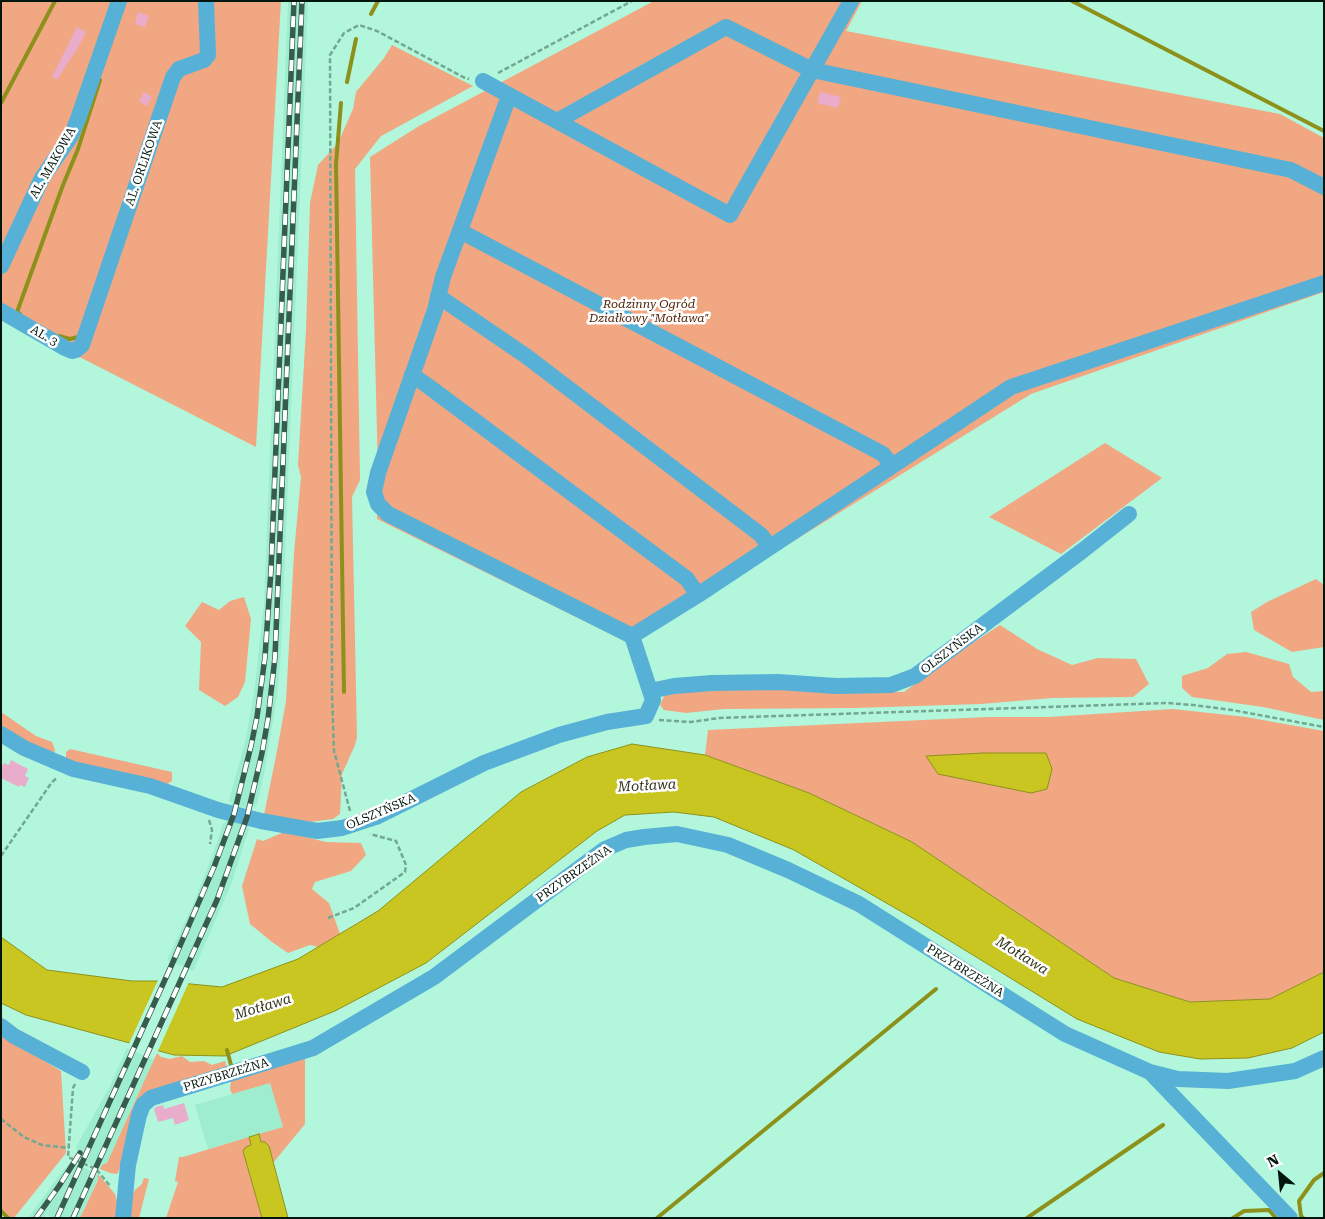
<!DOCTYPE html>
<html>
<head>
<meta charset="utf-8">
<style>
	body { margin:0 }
	#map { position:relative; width:1325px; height:1219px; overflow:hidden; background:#b2f7db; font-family:"Roboto Serif",serif }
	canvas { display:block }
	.frame { position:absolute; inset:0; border:2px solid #00160e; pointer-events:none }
	.north { position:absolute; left:1255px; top:1149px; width:50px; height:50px; -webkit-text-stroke:4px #fff; paint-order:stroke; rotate:332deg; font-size:14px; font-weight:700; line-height:20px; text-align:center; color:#00160e }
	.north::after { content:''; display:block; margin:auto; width:18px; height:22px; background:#00160e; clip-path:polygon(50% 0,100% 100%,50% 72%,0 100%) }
</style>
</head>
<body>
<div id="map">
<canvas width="1325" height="1219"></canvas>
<div class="frame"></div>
<div class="north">N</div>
</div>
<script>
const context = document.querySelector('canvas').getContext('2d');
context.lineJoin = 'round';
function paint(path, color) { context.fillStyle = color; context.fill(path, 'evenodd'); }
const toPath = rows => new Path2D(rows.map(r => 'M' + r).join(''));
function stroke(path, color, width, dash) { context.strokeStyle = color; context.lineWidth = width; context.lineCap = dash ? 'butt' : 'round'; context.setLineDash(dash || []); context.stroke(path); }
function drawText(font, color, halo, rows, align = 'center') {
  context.font = font + ' "Roboto Serif",serif'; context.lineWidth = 5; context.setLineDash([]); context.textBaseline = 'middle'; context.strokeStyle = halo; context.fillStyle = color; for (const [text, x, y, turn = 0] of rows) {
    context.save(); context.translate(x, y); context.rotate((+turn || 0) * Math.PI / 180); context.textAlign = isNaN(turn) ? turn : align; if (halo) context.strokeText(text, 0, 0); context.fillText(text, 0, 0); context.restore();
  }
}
const built = toPath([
	[288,1,308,1,281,650,278,690,265,769,257,805,252,809,232,805,229,800,245,742,254,694,264,603],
	[228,821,248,825,249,829,231,885,193,971,167,960,192,907,212,857,223,824],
	[127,1048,154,1060,107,1164,102,1165,100,1169,75,1157,77,1152,76,1147,111,1084],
	[270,1083,283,1127,208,1149,195,1105],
	[71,1162,98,1174,98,1179,80,1218,52,1218,46,1215,44,1218,28,1218,64,1169]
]);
const green = toPath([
	[1,1,281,1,256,447,1,317],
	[654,1,862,1,846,31,1280,114,1324,138,1324,292,1031,394,629,643,377,519,378,473,370,157,419,126],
	[392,45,473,86,381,136,355,169,360,480,352,497,357,737,355,745,342,774,340,814,333,819,310,822,264,815,277,751,286,701,294,553,301,477,298,465,306,330,310,203,318,165,338,143,353,109,356,92,384,58],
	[1105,443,1162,478,1061,554,989,517],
	[1316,579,1324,585,1324,647,1292,652,1254,630,1251,612,1267,602],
	[244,597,251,619,245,682,238,697,225,706,199,690,201,642,185,626,202,602,219,610,230,601],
	[1000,625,1037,649,1072,665,1098,658,1136,659,1149,684,1133,697,1053,698,981,704,855,708,724,709,686,713,664,710,660,705,666,692,728,687,904,692,957,653],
	[1246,652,1289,664,1293,677,1311,692,1324,691,1324,720,1263,707,1192,697,1182,688,1182,676,1208,668,1227,654],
	[1173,709,1246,717,1324,731,1324,972,1270,999,1190,1002,1114,978,912,842,809,793,705,755,708,730,988,717,1049,717],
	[1,712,36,736,52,742,55,750,53,756,1,727],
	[70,749,172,772,172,781,166,785,66,761,66,752],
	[284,832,326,842,361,843,366,855,351,871,315,882,312,889,329,903,340,934,318,947,310,945,288,953,272,942,250,924,242,886,257,839,263,841],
	[1,1034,61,1071,66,1153,14,1218,10,1218,1,1209],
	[157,1053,161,1057,170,1059,182,1056,190,1062,204,1061,212,1065,225,1061,228,1070,157,1091,123,1162,117,1174,110,1173,100,1169,102,1165,107,1163],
	[305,1055,305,1124,273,1163,269,1146,261,1143,259,1134,283,1127,270,1083,232,1094,230,1089,231,1081],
	[249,1137,251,1145,243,1151,262,1218,166,1218,178,1182,175,1181,179,1157,183,1157],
	[98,1174,115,1194,119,1208,119,1218,80,1218,98,1180],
	[144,1178,149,1179,139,1218,129,1218,131,1197,135,1190,142,1184]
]);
const water = toPath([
	[632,744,705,755,809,793,912,842,1114,978,1190,1002,1270,999,1324,972,1324,1032,1292,1048,1248,1058,1200,1059,1159,1052,1077,1019,916,920,794,850,714,817,674,812,625,815,597,831,426,963,335,1011,225,1056,174,1055,26,1015,1,1003,1,937,47,970,132,981,160,981,222,987,298,959,378,911,521,792,587,757,632,744],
	[984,753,1046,753,1052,769,1047,789,1031,793,938,774,926,756,984,753],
	[259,1134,261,1142,265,1142,269,1146,288,1218,262,1218,243,1151,246,1147,251,1145,249,1137,259,1134]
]);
const pier = toPath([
	[159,978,189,982,157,1053,128,1046]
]);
const stream = toPath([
	[1072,1,1324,131],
	[371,14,378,1],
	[347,82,356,39],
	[1,103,55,1],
	[341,103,336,164,344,692],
	[20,314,17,312,63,185,78,149,100,80],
	[59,336,70,339,78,337],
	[227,1050,231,1065],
	[1,1211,8,1218],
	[657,1218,936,989],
	[1027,1218,1163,1125],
	[1233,1218,1244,1211,1269,1210,1276,1218],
	[1303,1218,1301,1216,1299,1201,1314,1180,1324,1173]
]);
const building = toPath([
	[138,12,149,16,145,27,135,24],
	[77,27,86,32,77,49,57,80,52,77],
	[144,92,152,97,147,106,139,101],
	[820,92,841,97,838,108,817,103],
	[11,760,28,769,25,776,29,778,25,787,20,785,19,787,1,778,1,768,4,763,9,765],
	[184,1103,189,1120,175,1125,173,1118,158,1122,154,1109,156,1107,163,1105,164,1109]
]);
const path = toPath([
	[498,73,632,1],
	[659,720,691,722,719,718,1167,703,1193,705,1232,710,1324,727],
	[350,811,334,751,332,693,330,55,344,33,359,25,377,31,463,77,469,79],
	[209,820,212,830,210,844],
	[1,856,52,782,57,778],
	[328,918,354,908,405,872,406,865,396,841,370,834],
	[75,1084,73,1088,68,1157,96,1169,111,1187],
	[1,1119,24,1137,42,1145,69,1148]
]);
const minor = toPath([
	[483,81,730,215,851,1],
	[557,121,726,27,812,70,1291,170,1324,187],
	[460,231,883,454,892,466],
	[1,266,42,178,71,136,78,119,119,1],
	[438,296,526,356,761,535,766,542,767,549],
	[1,311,65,348,72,351,76,350,82,345,173,77,179,69,204,60,208,55,206,1],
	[412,375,428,386,687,579,698,595],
	[632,636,698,595,1011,387,1324,283],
	[650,691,674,686,712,683,778,682,836,686,891,685,915,676,1082,551,1129,514],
	[1,734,24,748,73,769,150,786,218,810,261,821,317,831,342,828,376,817,484,763,559,735,607,722,646,716,653,700,632,636,388,514,378,504,374,492,378,473,435,310,443,277,509,96],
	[1,1026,14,1036,82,1072],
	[1150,1072,1290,1218],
	[123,1218,128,1165,139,1115,143,1105,151,1098,313,1048,434,977,605,849,626,840,644,837,677,834,728,845,788,870,859,904,1065,1034,1150,1072,1178,1079,1228,1081,1295,1071,1324,1058]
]);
const rail = toPath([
	[36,1218,59,1186,80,1153],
	[57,1218,173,962,214,867,234,814,251,746,257,717,265,657,271,570,294,1],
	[73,1218,217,900,247,817,262,753,268,719,275,657,302,1]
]);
const streetNames = [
	["AL. MAKOWA",53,163,-60],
	["AL. ORLIKOWA",144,163,-71],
	["AL. 3",44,336,30],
	["OLSZYŃSKA",952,649,-37],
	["OLSZYŃSKA",381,812,-23],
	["PRZYBRZEŻNA",574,874,-35],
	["PRZYBRZEŻNA",965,971,32],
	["PRZYBRZEŻNA",226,1075,-17]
];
const parkNames = [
	["Rodzinny Ogród",649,304],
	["Działkowy \"Motława\"",649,318]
];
const waterNames = [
	["Motława",647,786,-3],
	["Motława",1022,956,32],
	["Motława",263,1007,-17]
];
paint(built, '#9eedce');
paint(green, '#f0a782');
paint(water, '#cac621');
stroke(water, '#8d911b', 1);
paint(pier, '#b2f7db');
stroke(stream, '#8d911b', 4);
paint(building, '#e9adcb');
stroke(path, '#73a792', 2.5, [5, 2.5]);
stroke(minor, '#57b1d7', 16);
stroke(rail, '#375c4e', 5.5);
stroke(rail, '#fff', 4, [11]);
drawText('12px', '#00160e', '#fff', streetNames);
drawText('italic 12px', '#512307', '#fff', parkNames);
drawText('italic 14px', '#34341c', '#fff', waterNames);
</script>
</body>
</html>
